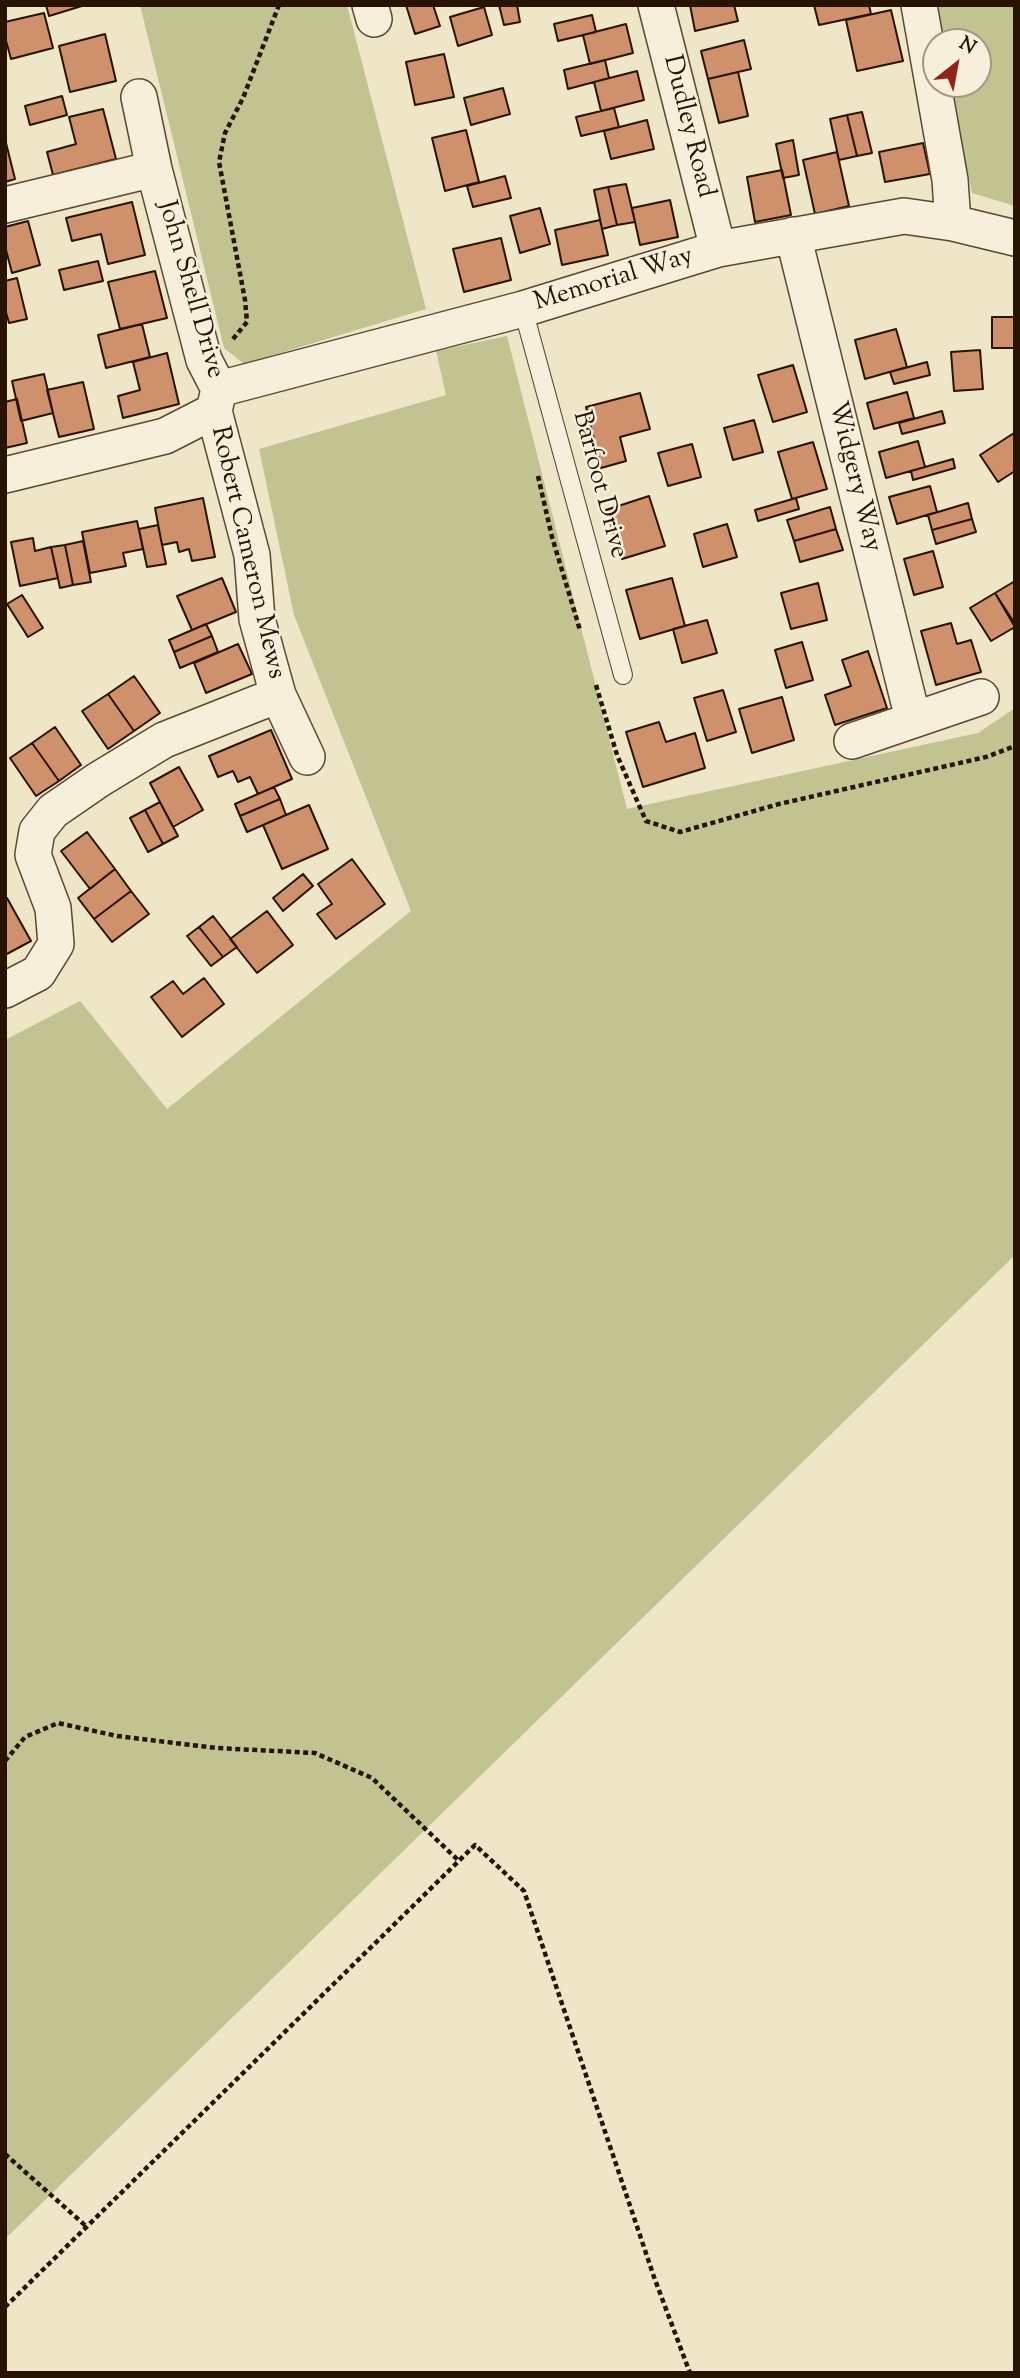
<!DOCTYPE html>
<html>
<head>
<meta charset="utf-8">
<style>
	body { margin:0 }
	#map { position:relative; width:1020px; height:2378px; overflow:hidden; background:#efe6c8; font-family:"Sorts Mill Goudy",serif }
	canvas { display:block }
	.frame { position:absolute; inset:0; border:7px solid #281200; pointer-events:none }
	.north { position:absolute; left:922px; top:28px; width:70px; height:70px; box-sizing:border-box; background:#f5efdb; border:2px solid #a39783; border-radius:50%; rotate:31deg; font-size:19px; font-weight:700; line-height:28px; text-align:center; color:#281200 }
	.north::after { content:''; display:block; margin:auto; width:24px; height:32px; background:#8f2418; clip-path:polygon(50% 0,100% 100%,50% 72%,0 100%) }
</style>
</head>
<body>
<div id="map">
<canvas width="1020" height="2378"></canvas>
<div class="frame"></div>
<div class="north">N</div>
</div>
<script>
const context = document.querySelector('canvas').getContext('2d');
context.lineJoin = 'round';
function paint(path, color) { context.fillStyle = color; context.fill(path, 'evenodd'); }
const toPath = rows => new Path2D(rows.map(r => 'M' + r).join(''));
function stroke(path, color, width, dash) { context.strokeStyle = color; context.lineWidth = width; context.lineCap = dash ? 'butt' : 'round'; context.setLineDash(dash || []); context.stroke(path); }
function drawText(font, color, halo, rows, align = 'center') {
  context.font = font + ' "Sorts Mill Goudy",serif'; context.lineWidth = 5; context.setLineDash([]); context.textBaseline = 'middle'; context.strokeStyle = halo; context.fillStyle = color; for (const [text, x, y, turn = 0] of rows) {
    context.save(); context.translate(x, y); context.rotate((+turn || 0) * Math.PI / 180); context.textAlign = isNaN(turn) ? turn : align; if (halo) context.strokeText(text, 0, 0); context.fillText(text, 0, 0); context.restore();
  }
}
const green = toPath([
	[140,5,347,5,426,309,244,364,224,348],
	[934,5,1015,5,1015,206,972,193,950,84,978,84,978,42,942,42],
	[507,336,627,809,978,733,1015,708,1015,1255,5,2239,5,1040,80,1001,167,1109,411,911,294,615,259,449,446,395,436,351]
]);
const building = toPath([
	[46,5,85,5,49,16,46,5],
	[406,5,433,5,440,26,415,34,406,5],
	[499,5,517,5,520,22,504,25,499,5],
	[690,5,734,5,738,21,695,31,690,5],
	[814,5,869,5,871,14,819,25,814,5],
	[484,7,492,35,458,46,450,17,484,7],
	[891,10,903,61,857,71,846,20,891,10],
	[44,13,53,48,11,59,5,37,5,22,44,13],
	[592,15,596,32,558,41,554,24,592,15],
	[626,24,633,53,590,64,583,35,626,24],
	[105,34,116,81,70,92,59,46,105,34],
	[744,40,751,69,708,79,701,51,744,40],
	[444,54,454,97,415,105,406,62,444,54],
	[605,60,609,78,568,89,564,70,605,60],
	[637,71,644,100,601,111,594,82,637,71],
	[738,72,748,116,719,123,708,79,738,72],
	[503,88,510,114,471,125,464,98,503,88],
	[62,96,67,115,30,125,25,106,62,96],
	[614,108,619,127,581,136,576,117,614,108],
	[103,109,116,159,53,175,47,152,76,144,69,117,103,109],
	[862,112,872,153,857,156,847,115,862,112],
	[847,115,857,156,839,160,830,119,847,115],
	[647,120,654,149,611,159,604,131,647,120],
	[466,130,479,182,445,191,432,138,466,130],
	[5,139,15,179,5,182,5,139],
	[793,140,799,175,783,178,776,144,793,140],
	[923,143,930,174,885,182,879,152,923,143],
	[837,152,849,206,815,214,803,160,837,152],
	[782,170,791,215,755,222,747,177,782,170],
	[505,176,511,198,473,207,467,186,505,176],
	[626,184,635,222,617,225,608,187,626,184],
	[608,187,617,225,602,229,594,190,608,187],
	[670,200,678,237,640,245,632,208,670,200],
	[132,202,145,255,108,264,101,234,72,241,66,218,132,202],
	[540,208,550,244,520,253,510,216,540,208],
	[600,220,608,255,562,265,555,230,600,220],
	[28,221,40,265,12,273,5,246,5,227,28,221],
	[501,238,511,280,464,292,453,249,501,238],
	[98,261,103,281,64,290,59,270,98,261],
	[155,271,167,318,120,329,108,282,155,271],
	[17,278,27,319,9,323,5,309,5,281,17,278],
	[992,317,1015,317,1015,348,992,348,992,317],
	[142,324,150,357,106,368,98,335,142,324],
	[896,329,907,367,865,379,855,340,896,329],
	[980,350,983,389,954,391,951,352,980,350],
	[167,353,179,404,123,418,118,396,140,390,133,362,167,353],
	[927,362,930,375,894,384,890,372,927,362],
	[793,365,807,412,773,422,758,375,793,365],
	[44,374,53,413,21,421,12,381,44,374],
	[83,382,94,429,59,437,47,390,83,382],
	[907,392,914,418,874,429,867,403,907,392],
	[640,393,650,429,620,437,626,461,601,468,586,407,640,393],
	[17,399,27,443,5,448,5,402,17,399],
	[942,411,945,423,902,434,899,423,942,411],
	[754,420,763,452,733,460,724,428,754,420],
	[1014,433,1015,471,998,482,980,455,1014,433],
	[918,441,925,467,886,478,879,452,918,441],
	[813,442,827,489,792,499,778,452,813,442],
	[692,444,701,477,668,486,658,453,692,444],
	[953,459,955,468,913,480,911,471,953,459],
	[930,486,937,512,897,524,889,497,930,486],
	[649,496,665,546,622,559,606,510,649,496],
	[203,498,215,557,192,561,189,549,179,552,177,542,162,545,155,508,203,498],
	[796,498,799,509,758,521,755,510,796,498],
	[968,503,972,519,932,530,928,515,968,503],
	[830,507,836,529,794,541,787,520,830,507],
	[972,519,976,532,936,544,932,530,972,519],
	[137,521,143,549,123,553,126,566,90,573,82,532,137,521],
	[727,524,737,557,703,567,694,534,727,524],
	[158,525,166,564,147,567,139,529,158,525],
	[836,529,843,550,800,562,794,541,836,529],
	[33,538,35,551,51,547,58,578,20,586,11,542,33,538],
	[83,541,91,582,73,585,65,545,83,541],
	[65,545,73,585,60,588,51,547,65,545],
	[933,551,943,587,914,595,904,559,933,551],
	[222,578,236,612,192,630,177,596,222,578],
	[672,578,685,626,640,639,626,590,672,578],
	[1015,581,1015,624,995,593,1015,581],
	[818,583,827,620,791,629,781,593,818,583],
	[995,593,1015,627,991,641,970,608,995,593],
	[22,595,43,628,28,637,7,604,22,595],
	[707,620,717,653,682,663,673,629,707,620],
	[951,623,957,644,971,640,981,672,936,685,921,631,951,623],
	[206,624,212,636,174,652,169,640,206,624],
	[212,636,218,652,180,668,174,652,212,636],
	[802,642,813,680,786,688,775,650,802,642],
	[238,644,252,674,206,693,194,663,238,644],
	[868,651,887,708,835,725,825,695,851,686,842,660,868,651],
	[134,676,160,713,134,731,108,694,134,676],
	[723,690,736,732,707,741,694,698,723,690],
	[108,694,134,731,108,749,82,711,108,694],
	[782,697,794,740,752,753,739,709,782,697],
	[659,722,666,742,695,733,705,768,643,787,626,732,659,722],
	[55,727,81,765,59,781,32,743,55,727],
	[271,730,292,779,258,794,250,777,238,782,233,771,218,777,209,756,271,730],
	[32,743,59,781,36,796,10,758,32,743],
	[179,767,203,810,173,827,150,783,179,767],
	[274,787,280,799,240,816,235,804,274,787],
	[280,799,286,815,247,832,240,816,280,799],
	[160,802,178,836,163,844,145,810,160,802],
	[309,805,328,849,282,869,263,825,309,805],
	[145,810,163,844,148,852,130,818,145,810],
	[87,832,115,869,90,889,61,851,87,832],
	[352,859,385,904,336,939,317,914,332,904,318,884,352,859],
	[115,869,131,891,94,919,78,898,115,869],
	[303,874,313,886,283,911,273,898,303,874],
	[131,891,149,914,112,942,94,919,131,891],
	[7,898,31,941,5,955,5,899,7,898],
	[267,911,293,945,257,973,230,939,267,911],
	[213,916,237,947,223,957,199,927,213,916],
	[199,927,223,957,211,966,187,936,199,927],
	[204,978,224,1004,182,1037,151,997,173,981,183,994,204,978]
]);
const path = toPath([
	[233,339,247,322,245,300,219,162,225,133,243,98,279,5],
	[538,476,552,537,580,630],
	[596,685,617,755,646,821,680,832,779,804,986,757,1015,746],
	[5,1761,25,1737,58,1723,117,1736,216,1748,315,1753,372,1778,459,1861],
	[5,2154,87,2227],
	[5,2307,475,1845,524,1891,654,2277,690,2373]
]);
const service = toPath([
	[523,309,623,675]
]);
const minor = toPath([
	[370,5,374,19],
	[656,5,718,249],
	[919,5,950,180,953,223],
	[139,97,154,169,204,360,219,389,214,411,252,555,257,619,278,695,307,757],
	[5,205,154,169],
	[793,235,913,719],
	[219,389,523,309,718,249,904,216,953,223,1015,238],
	[5,475,165,436,214,411],
	[852,741,981,697],
	[5,990,38,973,56,944,53,908,33,855,37,831,53,811,98,780,164,740,278,695]
]);
const streetNames = [
	["Dudley Road",687,127,76],
	["Memorial Way",614,281,-17],
	["John Shell Drive",189,290,74],
	["Widgery Way",853,477,76],
	["Barfoot Drive",598,485,75],
	["Robert Cameron Mews",246,553,77]
];
paint(green, '#c1c390');
paint(building, '#cf916b');
stroke(building, '#281200', 2);
stroke(service, '#5a4732', 20);
stroke(minor, '#5a4732', 38);
stroke(path, '#281200', 4.5, [5, 3.5]);
stroke(service, '#f5efdb', 18);
stroke(minor, '#f5efdb', 35);
drawText('26px', '#281200', '#f5efdb', streetNames);
</script>
</body>
</html>
